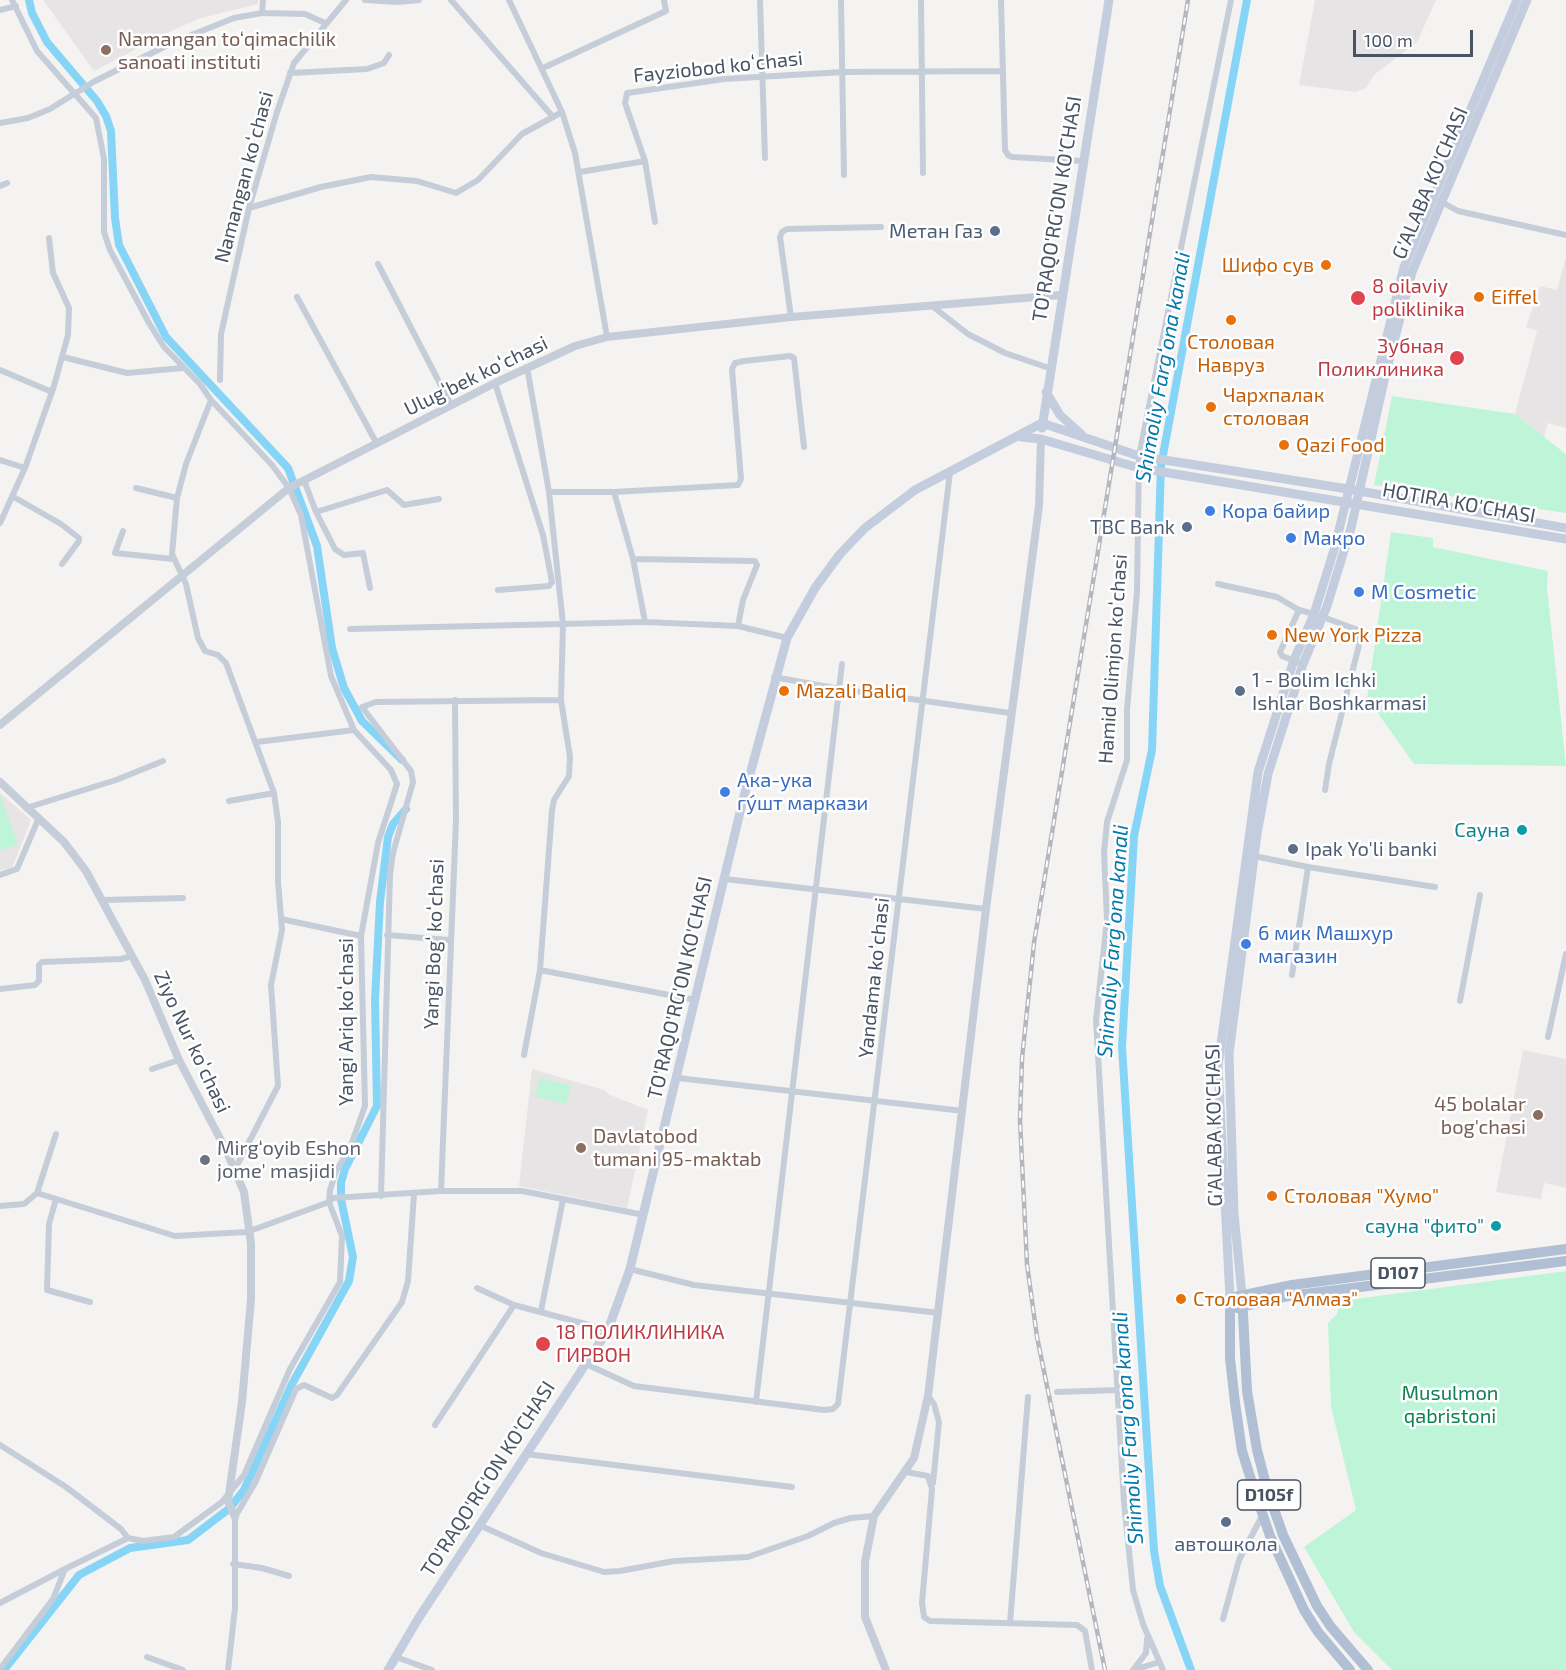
<!DOCTYPE html>
<html>
<head>
<meta charset="utf-8">
<style>
	body { margin:0 }
	#map { position:relative; width:1566px; height:1670px; overflow:hidden; background:#f5f3f2; font-family:"Exo 2",sans-serif }
	canvas { display:block }
	.scale { position:absolute; left:1353px; top:30px; width:120px; height:27px; box-sizing:border-box; border:3px solid #485363; border-top:0; padding-left:8px; font-size:18px; line-height:21px; white-space:nowrap; color:#485363; -webkit-text-stroke:4px #fff; paint-order:stroke }
</style>
</head>
<body>
<div id="map">
<canvas width="1566" height="1670"></canvas>
<div class="scale">100 m</div>
</div>
<script>
const context = document.querySelector('canvas').getContext('2d');
context.lineJoin = 'round';
function paint(path, color) { context.fillStyle = color; context.fill(path, 'evenodd'); }
const toPath = rows => new Path2D(rows.map(r => 'M' + r).join(''));
function stroke(path, color, width, dash) { context.strokeStyle = color; context.lineWidth = width; context.lineCap = dash ? 'butt' : 'round'; context.setLineDash(dash || []); context.stroke(path); }
function drawText(font, color, halo, rows, align = 'center') {
  context.font = font + ' "Exo 2",sans-serif'; context.lineWidth = 5; context.setLineDash([]); context.textBaseline = 'middle'; context.strokeStyle = halo; context.fillStyle = color; for (const [text, x, y, turn = 0] of rows) {
    context.save(); context.translate(x, y); context.rotate((+turn || 0) * Math.PI / 180); context.textAlign = isNaN(turn) ? turn : align; if (halo) context.strokeText(text, 0, 0); context.fillText(text, 0, 0); context.restore();
  }
}
const education = toPath([
	[43,0,258,0,258,4,201,18,173,30,94,71],
	[1315,0,1436,0,1417,42,1374,75,1366,88,1356,92,1299,85],
	[1566,257,1566,428,1548,423,1544,437,1515,414,1537,331,1526,327,1540,286,1557,290],
	[0,793,31,820,12,868,0,870],
	[1523,1050,1566,1059,1566,1188,1544,1183,1541,1199,1496,1192],
	[532,1069,604,1090,610,1095,648,1110,627,1208,519,1186]
]);
const green = toPath([
	[1392,396,1515,414,1566,454,1566,513,1374,485],
	[1391,532,1433,538,1433,547,1548,571,1547,588,1566,766,1414,764,1367,698],
	[0,796,18,844,0,851],
	[540,1078,571,1086,566,1104,535,1096],
	[1566,1271,1566,1670,1392,1670,1354,1632,1304,1547,1356,1510,1331,1407,1328,1323,1337,1314,1340,1301]
]);
const canal = toPath([
	[29,0,32,13,47,42,97,101,106,116,111,131,115,218,119,245,166,337,288,468,317,546,332,648,344,688,362,721,402,760],
	[4,1670,79,1575,130,1548,188,1540,230,1508,244,1490,292,1384,349,1281,353,1257,341,1199,341,1183,345,1169,377,1106,375,1000,380,902,388,837,393,824,406,809],
	[1191,1670,1160,1586,1154,1551,1122,1047,1134,836,1152,750,1161,466,1247,0]
]);
const minor = toPath([
	[365,0,398,2,419,0],
	[451,0,553,117],
	[509,0,562,112,575,153,607,337],
	[760,0,765,158],
	[841,0,844,175],
	[921,0,923,173],
	[1001,0,1005,150,1008,155,1012,157,1082,161],
	[0,10,16,6],
	[262,13,305,14,325,23],
	[543,68,666,11,664,0],
	[290,73,367,69,384,63,389,55],
	[0,123,28,118,50,109,95,81,174,42,234,18,262,13,263,0],
	[580,172,645,161],
	[0,186,7,183],
	[1440,201,1458,211,1566,235],
	[249,208,321,187,371,177,417,181,456,193,478,180,522,134,562,112],
	[655,222,645,161,625,103,627,93,724,79,843,72,1002,71],
	[378,264,451,405],
	[297,297,377,444],
	[932,306,968,334,1005,353,1049,368],
	[791,317,780,237,782,232,787,229,881,227],
	[63,357,127,373,183,368],
	[0,370,52,392],
	[220,380,221,334,249,208,277,112,294,63,346,0],
	[495,383,543,535,552,582,549,586,498,590],
	[211,400,186,464,177,498,172,554,186,584,198,638,205,651,218,655,226,663,274,793,278,822,278,881,282,930,271,985,278,1086,235,1169],
	[0,460,25,468],
	[304,480,316,512,335,549,344,555,363,553,370,588],
	[136,488,177,498],
	[549,492,614,492,738,485,741,479,732,369,735,363,744,361,790,356,794,358,804,447],
	[614,492,633,559,645,622],
	[12,496,61,524,79,538,79,541,62,564],
	[316,512,387,490,404,505,439,499],
	[0,523,25,468,54,386,68,335,69,308,53,273,49,238],
	[123,531,115,553,173,559],
	[633,559,755,561,757,565,743,600,738,626],
	[1218,584,1277,597,1299,610],
	[1323,617,1358,630,1359,645,1329,764,1325,790],
	[350,629,645,622,738,626,787,638],
	[1303,664,1282,656,1280,652,1299,610,1314,614],
	[774,677,840,689,1010,713],
	[257,742,354,730],
	[229,801,274,793],
	[26,808,116,780,163,761],
	[1254,856,1308,867,1292,975],
	[1308,867,1435,887],
	[0,875,17,869,38,820],
	[725,879,986,909],
	[103,900,183,898],
	[281,919,361,936],
	[387,935,449,940],
	[540,970,695,1000],
	[0,989,35,985,39,981,39,965,42,962,121,959,132,956],
	[1460,1001,1480,895],
	[1548,1037,1566,954],
	[524,1055,540,970,552,810,554,800,569,776,570,757,561,700,563,624,549,492,527,367],
	[152,1069,179,1060],
	[678,1078,963,1111],
	[441,1191,456,820,455,700],
	[37,1193,56,1134],
	[381,1196,390,874,393,853,413,782,411,771,362,707,376,702,561,700],
	[56,1199,49,1224,47,1290,90,1302],
	[0,1206,24,1204,37,1193,175,1236,247,1232,329,1202,333,1198,441,1191,522,1191,644,1215],
	[630,1269,694,1285,939,1313],
	[477,1288,514,1305,608,1330],
	[541,1311,563,1199],
	[586,1364,634,1386,824,1410,833,1409,838,1404,950,472],
	[1057,1392,1119,1390],
	[928,1396,934,1404,939,1422,933,1483],
	[756,1402,842,664],
	[435,1425,514,1305],
	[0,1445,66,1487,121,1529,128,1538],
	[526,1454,792,1487],
	[906,1472,928,1476,932,1489,922,1603,924,1617,930,1621,1077,1625,1085,1631,1092,1670],
	[479,1525,541,1553,604,1572,620,1571,674,1561,748,1557,808,1536,834,1523,851,1518,874,1516],
	[233,1564,262,1568,289,1576],
	[0,1603,65,1569],
	[1223,1619,1239,1560,1262,1516],
	[1010,1623,1028,1397],
	[147,1657,183,1670],
	[396,1657,432,1670],
	[0,1669,53,1599,65,1569,128,1538,143,1541,174,1537,222,1502,244,1475,290,1369,340,1282,342,1236,329,1202,330,1190,336,1171,350,1148,365,1106,361,936,378,843,397,784,391,770,354,730,331,676,301,515,289,488,272,465,211,400,200,384,164,347,149,323,110,250,104,232,104,159,96,118,37,51,12,0],
	[228,1670,235,1608,235,1517,255,1483,296,1389,304,1385,332,1398,337,1395,402,1302,408,1281,414,1194],
	[1133,1670,1146,1653,1147,1639],
	[1134,1670,1159,1662],
	[1163,1670,1143,1624,1133,1590,1124,1502,1096,1020,1107,920,1104,852,1107,822,1127,760,1127,710,1137,592,1139,456,1231,0]
]);
const tertiary = toPath([
	[0,725,289,488,495,383,575,346,607,337,791,317,1061,295],
	[0,782,64,842,86,871,145,980,179,1060,226,1150,244,1192,251,1244,251,1299,242,1402,228,1501,235,1517],
	[886,1670,865,1617,865,1562,874,1516,914,1458,928,1396,986,909,1039,506,1041,439]
]);
const secondary = toPath([
	[1046,392,1060,415,1082,435],
	[1042,428,1109,0],
	[1021,437,1041,439,1139,468,1566,539],
	[1242,1295,1234,1214,1229,1054,1257,834,1268,774,1303,664,1327,606,1351,528,1386,372,1412,272,1527,0],
	[1230,1298,1218,1066,1258,772,1294,660,1314,614,1334,550,1404,267,1517,0],
	[388,1670,418,1619,608,1330,630,1269,743,800,787,638,815,588,840,554,865,528,915,490,1042,423,1139,456,1348,489,1566,528]
]);
const primary = toPath([
	[1242,1295,1247,1391,1257,1450,1268,1492,1283,1535,1317,1606,1331,1627,1368,1670],
	[1237,1308,1289,1296,1566,1261],
	[1350,1670,1318,1632,1304,1610,1270,1536,1253,1486,1242,1451,1235,1403,1230,1358,1230,1298,1292,1285,1566,1249]
]);
const rail = toPath([
	[1105,1670,1037,1337,1027,1264,1020,1120,1022,1059,1034,943,1188,0]
]);
const markers = [
	[106,50,6,"#8d6e63"],
	[995,231,6,"#5c6f8a"],
	[1326,265,6,"#e8710a"],
	[1479,297,6,"#e8710a"],
	[1358,298,8,"#e0444e"],
	[1231,320,6,"#e8710a"],
	[1457,358,8,"#e0444e"],
	[1211,407,6,"#e8710a"],
	[1284,445,6,"#e8710a"],
	[1210,511,6,"#3f7fe0"],
	[1187,527,6,"#5c6f8a"],
	[1291,538,6,"#3f7fe0"],
	[1359,592,6,"#3f7fe0"],
	[1272,635,6,"#e8710a"],
	[784,691,6,"#e8710a"],
	[1240,691,6,"#5c6f8a"],
	[725,792,6,"#3f7fe0"],
	[1522,830,6,"#0f9aa8"],
	[1293,849,6,"#5c6f8a"],
	[1246,944,6,"#3f7fe0"],
	[1538,1115,6,"#8d6e63"],
	[581,1148,6,"#8d6e63"],
	[205,1160,6,"#6b7280"],
	[1272,1196,6,"#e8710a"],
	[1496,1226,6,"#0f9aa8"],
	[1181,1299,6,"#e8710a"],
	[543,1344,8,"#e0444e"],
	[1226,1522,6,"#5c6f8a"]
];
const shields = [
	[1398,1273,54],
	[1269,1495,63]
];
const shieldNames = [
	["D107",1398,1273],
	["D105f",1269,1495]
];
const educationNames = [
	["Namangan to‘qimachilik",118,39],
	["sanoati instituti",118,62],
	["45 bolalar",1526,1104,"right"],
	["bog'chasi",1526,1127,"right"],
	["Davlatobod",593,1136],
	["tumani 95-maktab",593,1159]
];
const streetNames = [
	["Fayziobod koʻchasi",718,67,-6],
	["Namangan koʻchasi",244,177,-75],
	["G'ALABA KO'CHASI",1430,183,-67],
	["TO'RAQO'RG'ON KO'CHASI",1057,209,-81],
	["Ulugʻbek koʻchasi",476,376,-26],
	["HOTIRA KO'CHASI",1459,503,10],
	["Hamid Olimjon koʻchasi",1113,659,-86],
	["Yangi Bogʻ koʻchasi",434,944,-88],
	["Yandama koʻchasi",874,978,-84],
	["TO'RAQO'RG'ON KO'CHASI",680,988,-77],
	["Yangi Ariq koʻchasi",346,1022,-90],
	["Ziyo Nur koʻchasi",192,1042,65],
	["G'ALABA KO'CHASI",1214,1125,-91],
	["TO'RAQO'RG'ON KO'CHASI",488,1479,-57]
];
const serviceNames = [
	["Метан Газ",983,231],
	["TBC Bank",1175,527],
	["1 - Bolim Ichki",1252,680,"left"],
	["Ishlar Boshkarmasi",1252,703,"left"],
	["Ipak Yo'li banki",1305,849,"left"],
	["автошкола",1226,1544,"center"]
];
const foodNames = [
	["Шифо сув",1314,265,"right"],
	["Eiffel",1491,297],
	["Столовая",1231,342,"center"],
	["Навруз",1231,365,"center"],
	["Чархпалак",1223,395],
	["столовая",1223,418],
	["Qazi Food",1296,445],
	["New York Pizza",1284,635],
	["Mazali Baliq",796,691],
	["Столовая \"Хумо\"",1284,1196],
	["Столовая \"Алмаз\"",1193,1299]
];
const healthNames = [
	["8 oilaviy",1372,286],
	["poliklinika",1372,309],
	["Зубная",1444,346,"right"],
	["Поликлиника",1444,369,"right"],
	["18 ПОЛИКЛИНИКА",556,1332],
	["ГИРВОН",556,1355]
];
const shopNames = [
	["Кора байир",1222,511],
	["Макро",1303,538],
	["M Cosmetic",1371,592],
	["Ака-ука",737,780],
	["гу́шт маркази",737,803],
	["6 мик Машхур",1258,933],
	["магазин",1258,956]
];
const cultureNames = [
	["Сауна",1510,830],
	["сауна \"фито\"",1484,1226]
];
const worshipNames = [
	["Mirg‘oyib Eshon",217,1148],
	["jome' masjidi",217,1171]
];
const parkNames = [
	["Musulmon",1450,1393],
	["qabristoni",1450,1416]
];
const waterNames = [
	["Shimoliy Fargʻona kanali",1163,367,-80],
	["Shimoliy Fargʻona kanali",1113,941,-86],
	["Shimoliy Fargʻona kanali",1128,1428,-94]
];
paint(education, '#e6e4e4');
paint(green, '#bef5d8');
stroke(canal, '#87d5f6', 8);
stroke(minor, '#c5cdd8', 6);
stroke(tertiary, '#c5cdd8', 8);
stroke(secondary, '#c4cddd', 9);
stroke(primary, '#b0bfd3', 10);
stroke(rail, '#b4b7bd', 4.5);
stroke(rail, '#fff', 2, [7]);
for (const [x, y, r, color] of markers) { const dot = new Path2D(); dot.arc(x, y, r, 0, 2 * Math.PI); context.fillStyle = color; context.fill(dot); stroke(dot, '#fff', 2); }
for (const [x, y, w] of shields) { const box = new Path2D(); box.roundRect(x - w / 2, y - 15, w, 30, 4.5); context.fillStyle = '#fff'; context.fill(box); stroke(box, '#485363', 1.5); }
drawText('bold 18px', '#485363', null, shieldNames);
drawText('20px', '#785e54', '#fff', educationNames, 'left');
drawText('20px', '#485363', '#fff', streetNames);
drawText('20px', '#4e5e75', '#fff', serviceNames, 'right');
drawText('20px', '#c56008', '#fff', foodNames, 'left');
drawText('20px', '#be3a42', '#fff', healthNames, 'left');
drawText('20px', '#366cbe', '#fff', shopNames, 'left');
drawText('20px', '#0d838f', '#fff', cultureNames, 'right');
drawText('20px', '#5b616d', '#fff', worshipNames, 'left');
drawText('20px', '#0d8253', '#fff', parkNames);
drawText('italic 21px', '#0279ac', '#fff', waterNames);
</script>
</body>
</html>
